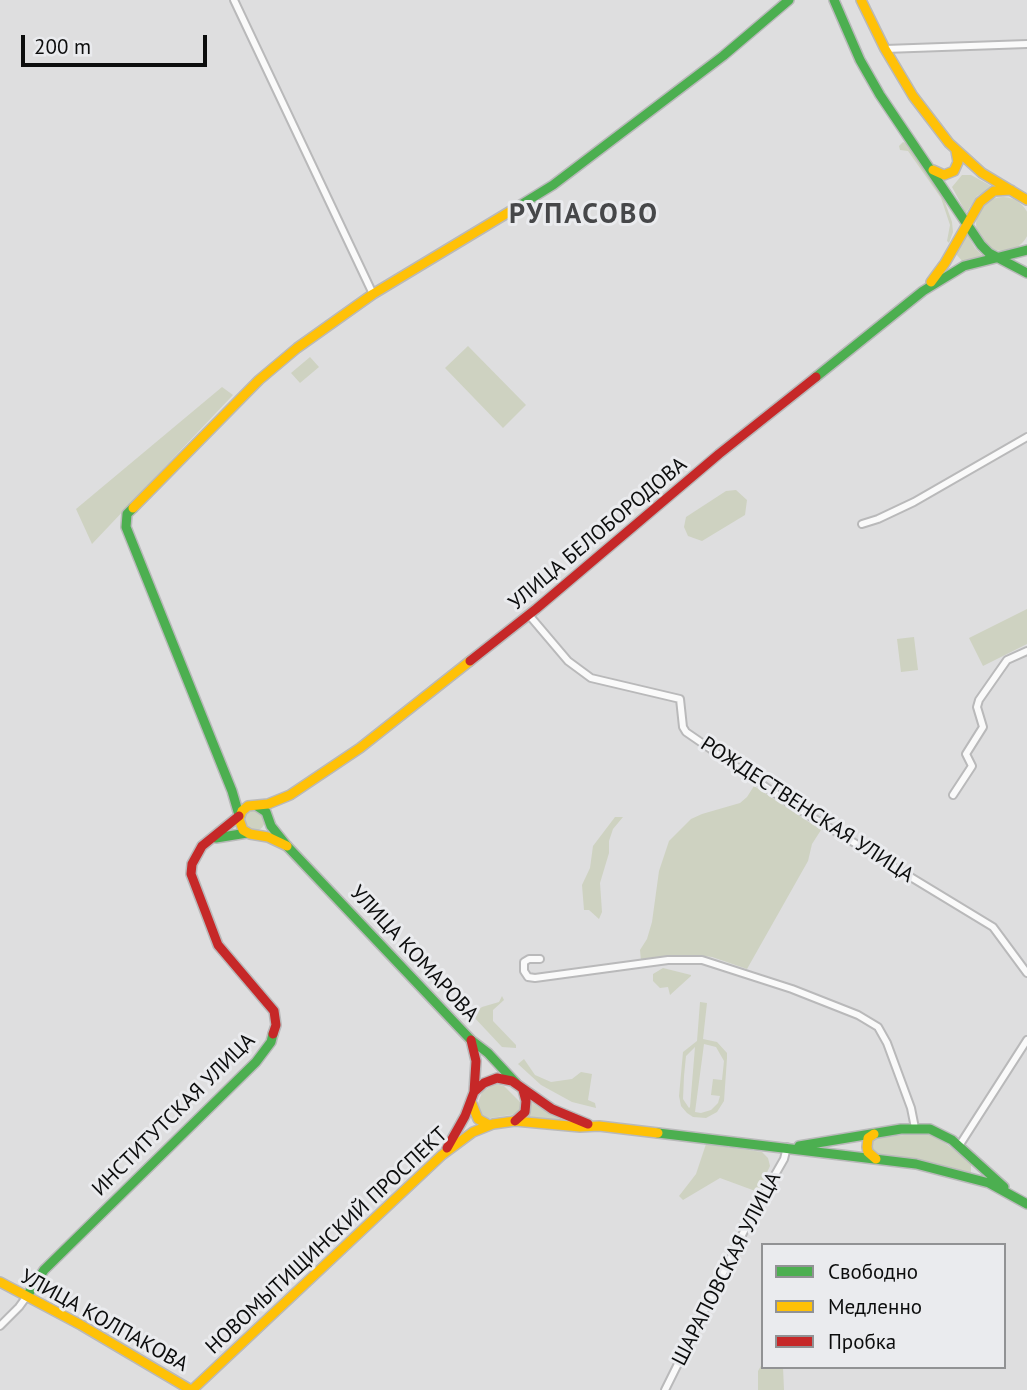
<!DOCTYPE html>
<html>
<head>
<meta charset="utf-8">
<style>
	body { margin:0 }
	#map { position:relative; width:1027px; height:1390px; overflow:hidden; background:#dededf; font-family:"PT Sans",sans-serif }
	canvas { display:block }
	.legend { position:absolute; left:761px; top:1243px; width:245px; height:126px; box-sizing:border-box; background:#eaebee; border:2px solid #919294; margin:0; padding:9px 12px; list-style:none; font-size:21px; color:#0c0d0d }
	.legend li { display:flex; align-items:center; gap:14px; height:35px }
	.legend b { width:35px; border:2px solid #919294 }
	.scale { position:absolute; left:21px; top:35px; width:186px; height:32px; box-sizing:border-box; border:4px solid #0c0d0d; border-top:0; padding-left:9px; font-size:21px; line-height:24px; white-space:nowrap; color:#0c0d0d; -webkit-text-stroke:5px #eaebee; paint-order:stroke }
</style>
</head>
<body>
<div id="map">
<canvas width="1027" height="1390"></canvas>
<ul class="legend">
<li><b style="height:9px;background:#4caf50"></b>Свободно</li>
<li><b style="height:9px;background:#ffc107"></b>Медленно</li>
<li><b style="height:9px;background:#c62828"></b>Пробка</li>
</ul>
<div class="scale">200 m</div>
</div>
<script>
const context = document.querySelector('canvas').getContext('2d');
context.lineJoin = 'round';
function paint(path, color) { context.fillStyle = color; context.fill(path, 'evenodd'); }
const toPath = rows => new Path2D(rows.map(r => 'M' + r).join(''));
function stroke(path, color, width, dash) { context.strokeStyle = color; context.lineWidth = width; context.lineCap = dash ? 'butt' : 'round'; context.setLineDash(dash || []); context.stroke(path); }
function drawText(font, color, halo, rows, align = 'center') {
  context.font = font + ' "PT Sans",sans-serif'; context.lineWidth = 6; context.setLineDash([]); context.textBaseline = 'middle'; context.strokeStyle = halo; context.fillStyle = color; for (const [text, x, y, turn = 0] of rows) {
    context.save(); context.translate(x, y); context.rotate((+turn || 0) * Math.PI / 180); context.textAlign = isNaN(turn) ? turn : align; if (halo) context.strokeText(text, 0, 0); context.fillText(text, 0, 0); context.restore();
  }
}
const green = toPath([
	[903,142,906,143,941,191,952,222,953,232,949,243,947,241,950,225,941,198,908,151,900,150,899,146],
	[962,175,971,175,993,187,977,196,966,213,952,187],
	'976 224a27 27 0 1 1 54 0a27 27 0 1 1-54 0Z',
	[967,234,975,248,985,258,964,263,956,254],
	[468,346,526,405,503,428,445,368],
	[310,357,319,367,300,383,291,373],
	[222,387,233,395,92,544,76,509],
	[736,490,747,500,745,515,702,541,688,536,684,527,686,517,726,491],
	[1027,609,1027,644,983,666,969,638],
	[914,637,918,670,901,672,897,639],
	[754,786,821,830,812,844,808,861,747,969,712,957,697,955,641,961,640,950,647,939,652,922,659,871,669,841,691,819,702,814,740,803,747,797],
	'243 820a11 11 0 1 1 22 0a11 11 0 1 1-22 0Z',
	[615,817,623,817,613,829,609,841,609,853,600,883,602,912,599,919,589,910,584,910,582,885,590,868,593,846],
	[663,968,691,975,691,976,670,995,668,987,660,988,653,981,653,974],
	[502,996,504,1000,493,1010,493,1021,516,1045,516,1048,502,1047,472,1015,482,1007,499,1002],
	[700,1002,707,1003,703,1039,717,1042,727,1053,727,1058,724,1101,717,1112,706,1118,693,1117,687,1113,681,1106,679,1096,683,1052,697,1041],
	[704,1044,716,1047,724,1061,722,1080,713,1079,711,1095,720,1096,718,1103,711,1110,701,1113,695,1112],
	[695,1047,690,1107,689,1108,683,1099,684,1076,686,1056],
	[524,1059,535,1075,551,1082,572,1079,581,1072,592,1074,588,1100,595,1103,596,1108,572,1102,541,1085,518,1064],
	[495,1084,504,1086,520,1102,522,1109,517,1114,484,1119,476,1109,482,1092],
	[529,1101,540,1108,570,1123,524,1118],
	[914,1134,930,1135,945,1143,971,1163,971,1172,966,1173,878,1156,870,1150,871,1142,875,1138],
	[706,1144,762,1152,768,1158,770,1166,758,1192,720,1178,683,1200,679,1196,696,1174],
	[762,1364,763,1367,783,1367,784,1390,758,1390,758,1371]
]);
const street = toPath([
	[234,0,373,294],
	[885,49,1027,44],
	[862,524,878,519,914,502,1027,437],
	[529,615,568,661,591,678,680,699,683,727,686,732,792,805,993,927,1027,973],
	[953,795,972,766,966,754,983,727,977,707,979,700,1007,660,1027,651],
	[540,959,529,959,524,962,524,971,528,977,535,978,668,960,702,960,792,989,858,1015,878,1027,887,1043,911,1108,915,1128],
	[959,1146,1027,1040],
	[0,1326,19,1307,27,1296],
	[665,1390,752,1215,784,1159,787,1147]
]);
const fast = toPath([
	[834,0,860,60,880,95,981,245,989,253,1027,273],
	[514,209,553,185,723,56,789,0],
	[816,377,923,291,964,266,1027,250],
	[133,508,127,514,126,527,232,791,239,815],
	[257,806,266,812,271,826,287,846,471,1040,488,1053,516,1083],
	[216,838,247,833],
	[658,1133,916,1164,989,1183,1027,1204],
	[799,1146,901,1129,930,1129,952,1140,1004,1187],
	[27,1296,44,1270,256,1062,271,1042,273,1034]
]);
const slow = toPath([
	[861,0,885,49,913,96,949,143,982,173,1027,200],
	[933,170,944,175,954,171,958,162,956,151],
	[931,282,945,263,980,202,994,191,1011,190],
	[133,508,259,380,297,348,373,294,514,209],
	[287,846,268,837,250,834,243,830,239,819,242,811,248,806,268,804,290,795,360,748,470,661],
	[472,1104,478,1119,489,1125],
	[874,1134,868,1138,867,1147,868,1152,876,1159],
	[0,1282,81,1325,191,1390],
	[192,1390,442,1155,473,1132,493,1124,515,1121,580,1127,599,1126,658,1133]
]);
const jam = toPath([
	[470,661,536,609,719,454,816,377],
	[239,816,202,846,192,864,191,874,218,945,274,1011,276,1025,273,1034],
	[471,1040,476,1061,474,1092],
	[515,1121,525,1112,526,1101,523,1090],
	[447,1148,465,1116,474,1092,484,1083,497,1078,512,1081,552,1109,588,1124]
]);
const streetNames = [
	["УЛИЦА БЕЛОБОРОДОВА",598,534,-40],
	["РОЖДЕСТВЕНСКАЯ УЛИЦА",807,810,33],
	["УЛИЦА КОМАРОВА",414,954,47],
	["ИНСТИТУТСКАЯ УЛИЦА",174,1115,-45],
	["НОВОМЫТИЩИНСКИЙ ПРОСПЕКТ",327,1241,-43],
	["ШАРАПОВСКАЯ УЛИЦА",727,1269,-63],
	["УЛИЦА КОЛПАКОВА",104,1321,29]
];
const districtNames = [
	["РУПАСОВО",584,215]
];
paint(green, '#ced2c1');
stroke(street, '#b9b9ba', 10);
stroke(fast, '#b9b9ba', 12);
stroke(slow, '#b9b9ba', 12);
stroke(jam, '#b9b9ba', 12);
stroke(street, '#fafafa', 6);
stroke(fast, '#4caf50', 9);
stroke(slow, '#ffc107', 9);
stroke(jam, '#c62828', 9);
drawText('21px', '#0c0d0d', '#eaebee', streetNames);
context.letterSpacing = '2px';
drawText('bold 28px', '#464749', '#eaebee', districtNames);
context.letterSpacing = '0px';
</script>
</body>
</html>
